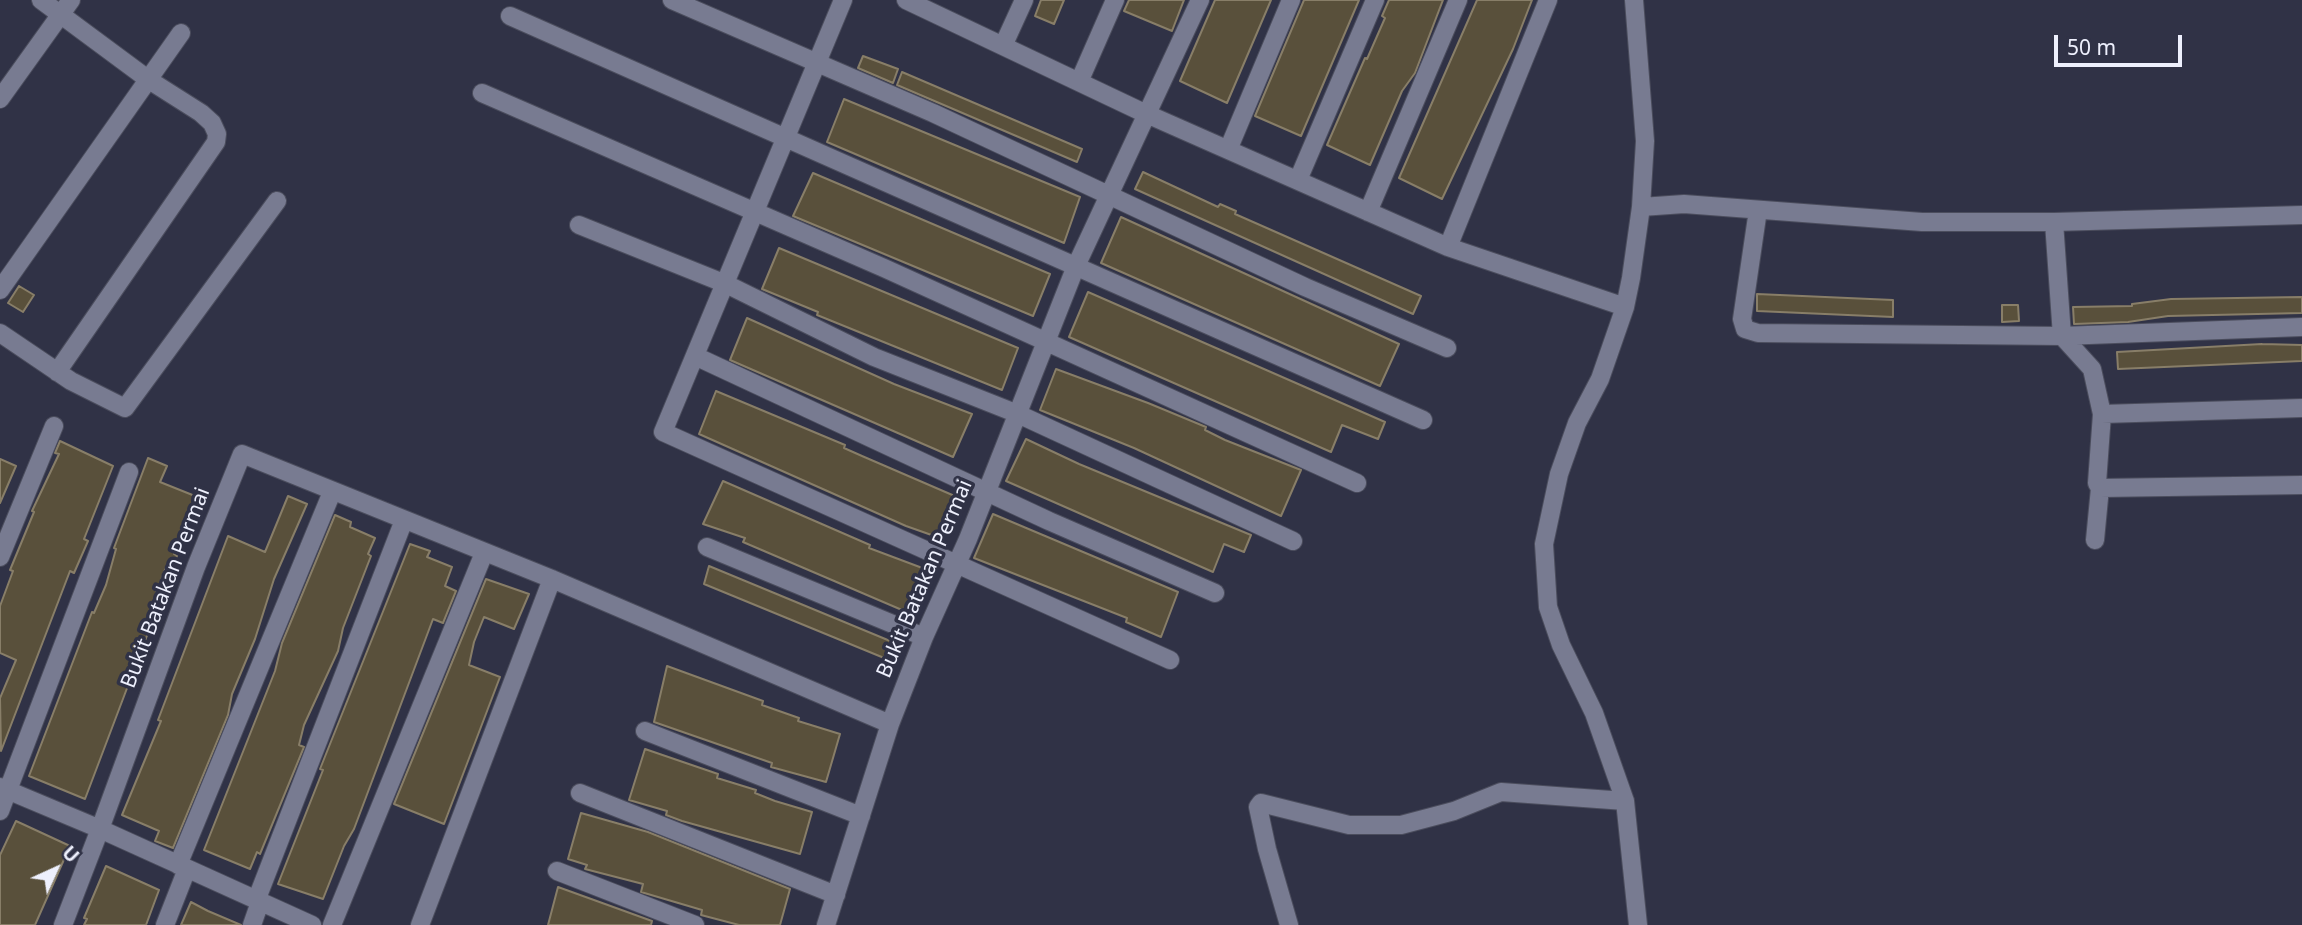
<!DOCTYPE html>
<html>
<head>
<meta charset="utf-8">
<style>
	body { margin:0 }
	#map { position:relative; width:2302px; height:925px; overflow:hidden; background:#303246; font-family:"Noto Sans",sans-serif }
	canvas { display:block }
	.north { position:absolute; left:21px; top:834px; width:70px; height:70px; -webkit-text-stroke:5px #303246; paint-order:stroke; rotate:45deg; font-size:19px; font-weight:700; line-height:28px; text-align:center; color:#eef0fd }
	.north::after { content:''; display:block; margin:auto; width:24px; height:32px; background:#eef0fd; clip-path:polygon(50% 0,100% 100%,50% 72%,0 100%) }
	.scale { position:absolute; left:2054px; top:35px; width:128px; height:32px; box-sizing:border-box; border:4px solid #eef0fd; border-top:0; padding-left:9px; font-size:21px; line-height:24px; white-space:nowrap; color:#eef0fd; -webkit-text-stroke:5px #303246; paint-order:stroke }
</style>
</head>
<body>
<div id="map">
<canvas width="2302" height="925"></canvas>
<div class="north">U</div>
<div class="scale">50 m</div>
</div>
<script>
const context = document.querySelector('canvas').getContext('2d');
context.lineJoin = 'round';
function paint(path, color) { context.fillStyle = color; context.fill(path, 'evenodd'); }
const toPath = rows => new Path2D(rows.map(r => 'M' + r).join(''));
function stroke(path, color, width, dash) { context.strokeStyle = color; context.lineWidth = width; context.lineCap = dash ? 'butt' : 'round'; context.setLineDash(dash || []); context.stroke(path); }
function drawText(font, color, halo, rows, align = 'center') {
  context.font = font + ' "Noto Sans",sans-serif'; context.lineWidth = 7; context.setLineDash([]); context.textBaseline = 'middle'; context.strokeStyle = halo; context.fillStyle = color; for (const [text, x, y, turn = 0] of rows) {
    context.save(); context.translate(x, y); context.rotate((+turn || 0) * Math.PI / 180); context.textAlign = isNaN(turn) ? turn : align; if (halo) context.strokeText(text, 0, 0); context.fillText(text, 0, 0); context.restore();
  }
}
const building = toPath([
	[1041,0,1064,0,1054,24,1035,16,1041,0],
	[1129,0,1184,0,1172,31,1124,11,1129,0],
	[1215,0,1271,0,1227,103,1180,81,1215,0],
	[1304,0,1359,0,1301,136,1255,116,1304,0],
	[1389,0,1443,0,1415,73,1402,91,1370,165,1327,145,1365,58,1367,59,1385,18,1382,16,1389,0],
	[1477,0,1532,0,1513,49,1442,199,1399,178,1477,0],
	[863,56,898,69,893,83,858,68,863,56],
	[902,72,1082,149,1077,162,897,85,902,72],
	[844,99,1080,197,1064,243,827,142,844,99],
	[1143,172,1218,207,1220,204,1236,211,1235,214,1421,296,1413,314,1135,189,1143,172],
	[813,173,1050,274,1033,316,793,216,813,173],
	[1121,217,1399,344,1380,386,1101,263,1121,217],
	[779,248,1018,348,1002,390,817,315,818,312,762,289,779,248],
	[19,286,34,295,23,312,8,303,19,286],
	[1088,292,1385,422,1378,439,1342,425,1331,452,1069,337,1088,292],
	[1757,294,1893,300,1893,317,1757,311,1757,294],
	[2302,297,2302,313,2168,316,2128,322,2074,324,2073,307,2132,306,2132,304,2171,299,2302,297],
	[2002,305,2018,305,2019,321,2002,322,2002,305],
	[747,318,894,384,972,414,953,457,730,360,747,318],
	[2262,344,2302,345,2302,361,2118,369,2117,352,2262,344],
	[1056,369,1148,403,1206,427,1205,430,1225,440,1301,470,1281,516,1134,448,1040,410,1056,369],
	[716,391,845,445,844,448,862,456,957,497,940,538,906,526,699,434,716,391],
	[1026,439,1079,464,1251,535,1244,552,1224,544,1213,572,1006,481,1026,439],
	[60,441,113,466,84,539,88,541,74,573,70,571,1,751,0,698,16,660,0,653,0,606,13,571,10,570,34,512,32,511,59,454,55,453,60,441],
	[148,458,167,466,160,482,200,498,174,554,177,556,172,569,166,567,156,593,162,596,85,799,29,776,92,612,94,613,106,585,116,549,114,548,148,458],
	[0,459,16,466,0,503,0,459],
	[723,481,870,545,869,548,925,569,909,613,743,542,745,538,703,524,723,481],
	[288,496,307,504,274,579,255,639,232,694,228,715,173,848,155,841,159,831,122,815,161,721,158,720,228,536,265,552,288,496],
	[993,514,1178,592,1161,637,1126,622,1127,618,974,558,993,514],
	[335,515,351,522,350,527,375,538,368,554,371,556,343,628,338,651,304,725,299,745,304,747,260,854,257,852,250,869,204,850,275,671,282,643,335,515],
	[410,544,430,551,427,557,452,567,445,586,456,591,443,623,433,619,354,829,344,846,323,899,278,884,323,770,320,769,410,544],
	[709,566,895,643,889,660,704,584,709,566],
	[486,579,529,594,514,629,484,617,474,642,469,665,500,677,444,824,394,804,486,579],
	[667,666,763,701,762,705,799,718,798,721,840,734,826,782,771,767,772,763,654,722,667,666],
	[645,749,718,774,717,778,756,790,755,793,775,801,812,812,800,854,682,821,666,815,667,811,629,800,645,749],
	[581,813,648,832,790,889,780,925,739,925,701,915,702,910,641,892,643,884,585,869,587,865,568,859,581,813],
	[16,821,70,846,35,925,0,925,0,855,16,821],
	[106,866,159,890,146,925,84,925,87,919,84,918,106,866],
	[558,887,652,921,651,925,548,925,558,887],
	[191,902,208,911,241,925,181,925,191,902]
]);
const minor = toPath([
	[41,0,149,80,201,113,212,123,217,134,216,142,57,372],
	[672,0,933,113,1305,287,1447,348],
	[843,0,663,432,1170,660],
	[906,0,1140,111,1448,247,1625,307],
	[1634,0,1645,141,1641,207,1631,278,1625,307,1600,379,1577,423,1559,474,1544,544,1548,607,1561,645,1594,713,1625,801,1638,925],
	[510,16,1423,420],
	[1003,46,1024,0],
	[1079,82,1115,0],
	[482,93,884,268,1357,483],
	[0,99,71,0],
	[1228,150,1291,0],
	[1298,180,1375,0],
	[1641,207,1684,204,1922,222,2054,222,2302,215],
	[1758,210,1742,319,1745,329,1758,333,2062,336,2302,327],
	[1368,212,1458,0],
	[2054,222,2062,336,2092,369,2102,414,2302,408],
	[579,225,726,284,874,357,1018,414,1293,541],
	[1448,247,1548,0],
	[0,290,181,33],
	[0,333,71,381,125,408,277,201],
	[695,356,1049,521,1215,593],
	[2102,414,2097,483,2100,488,2302,485],
	[2095,540,2100,488],
	[707,547,924,637],
	[0,557,54,426],
	[645,731,861,816],
	[0,787,100,829,196,567,242,454,552,579,890,724,924,637,968,539,1076,266,1200,0],
	[580,793,836,895],
	[0,811,129,472],
	[178,865,332,492],
	[557,871,695,925],
	[256,901,404,520],
	[63,925,100,829,312,925],
	[165,925,187,869],
	[252,925,260,902],
	[332,925,484,553],
	[420,925,552,579],
	[826,925,890,724],
	[1289,925,1267,849,1258,807,1261,803,1349,825,1401,825,1454,811,1501,792,1625,801]
]);
const streetNames = [
	["Bukit Batakan Permai",925,579,-67],
	["Bukit Batakan Permai",166,588,-69]
];
paint(building, '#59503b');
stroke(building, '#887e68', 2);
stroke(minor, '#4b4d5d', 20);
stroke(minor, '#787b91', 18);
drawText('21px', '#eef0fd', '#303246', streetNames);
</script>
</body>
</html>
